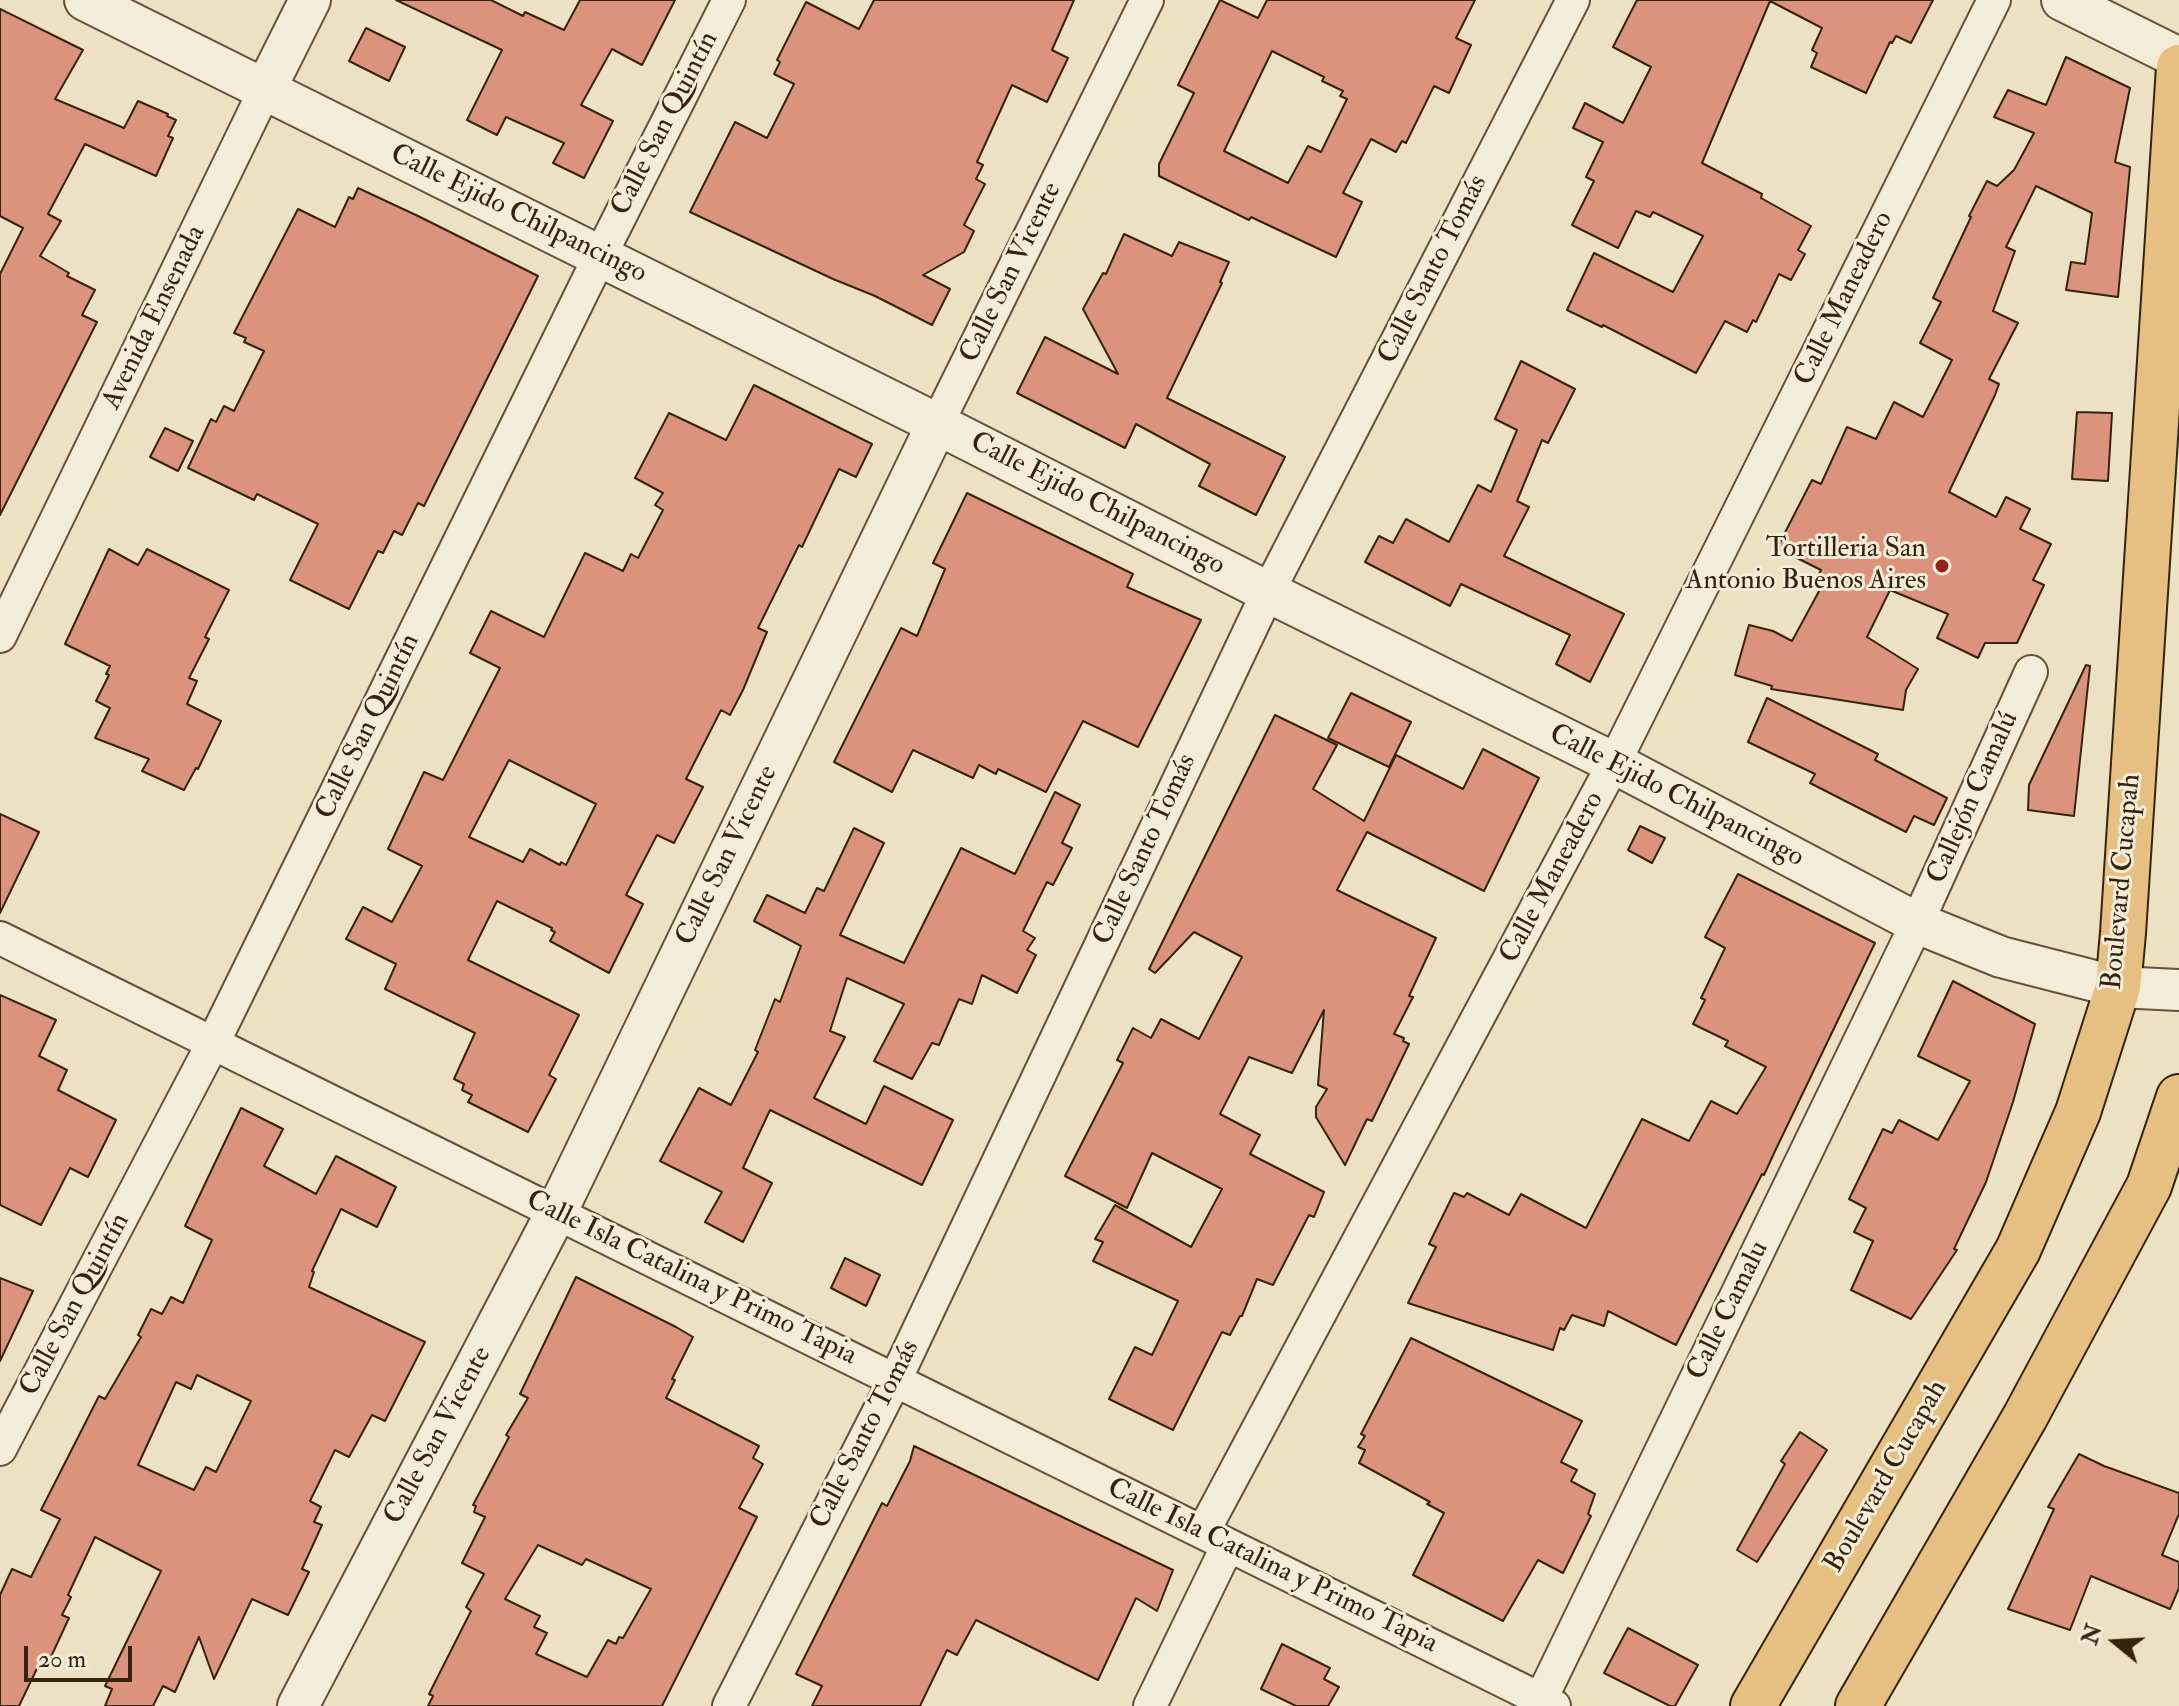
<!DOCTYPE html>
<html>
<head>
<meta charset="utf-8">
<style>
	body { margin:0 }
	#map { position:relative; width:2179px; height:1706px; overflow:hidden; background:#ece1c3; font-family:"IM FELL Double Pica",serif }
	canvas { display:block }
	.north { position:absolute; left:2075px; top:1602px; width:80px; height:80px; -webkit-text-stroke:6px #f3ecd8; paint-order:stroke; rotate:288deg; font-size:22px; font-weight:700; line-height:32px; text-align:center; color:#36230c }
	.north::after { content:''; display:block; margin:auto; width:28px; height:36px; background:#36230c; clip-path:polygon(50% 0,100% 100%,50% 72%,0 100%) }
	.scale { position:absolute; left:24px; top:1646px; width:108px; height:36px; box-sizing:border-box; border:4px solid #36230c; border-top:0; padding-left:10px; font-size:24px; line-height:28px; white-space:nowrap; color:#36230c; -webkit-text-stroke:6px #f3ecd8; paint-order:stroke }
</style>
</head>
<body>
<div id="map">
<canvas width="2179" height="1706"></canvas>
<div class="north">N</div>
<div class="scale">20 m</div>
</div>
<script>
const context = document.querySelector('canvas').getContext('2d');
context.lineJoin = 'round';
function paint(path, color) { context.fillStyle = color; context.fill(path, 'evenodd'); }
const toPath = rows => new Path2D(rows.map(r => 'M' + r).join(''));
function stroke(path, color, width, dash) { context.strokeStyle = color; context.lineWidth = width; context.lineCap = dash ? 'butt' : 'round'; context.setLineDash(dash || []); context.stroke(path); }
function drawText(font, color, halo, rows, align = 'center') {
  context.font = font + ' "IM FELL Double Pica",serif'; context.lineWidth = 6; context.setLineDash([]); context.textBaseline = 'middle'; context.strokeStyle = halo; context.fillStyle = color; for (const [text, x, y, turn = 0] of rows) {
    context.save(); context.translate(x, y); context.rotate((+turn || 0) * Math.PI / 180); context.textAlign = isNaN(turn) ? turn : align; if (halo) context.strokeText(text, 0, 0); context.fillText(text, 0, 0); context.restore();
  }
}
const building = toPath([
	[396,0,491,0,523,16,525,12,564,30,580,0,675,0,642,65,612,49,581,105,613,121,584,178,553,163,564,143,506,117,497,135,467,120,502,50,396,0],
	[874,0,1074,0,1052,50,1068,58,1047,102,1012,85,977,162,983,165,976,179,985,184,964,225,974,231,964,252,923,275,950,289,932,325,875,296,833,279,690,212,735,122,767,138,794,84,774,74,780,62,777,60,806,2,859,29,874,0],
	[1220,0,1258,18,1267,0,1475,0,1456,38,1471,45,1449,93,1434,86,1406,143,1402,141,1396,152,1371,139,1343,193,1362,202,1336,257,1251,217,1249,220,1159,176,1159,164,1194,93,1178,85,1220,0],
	[1272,51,1324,77,1322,81,1343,91,1340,96,1347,99,1321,152,1308,146,1288,183,1224,151,1272,51],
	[1637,0,1933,0,1911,43,1896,36,1892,43,1890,42,1866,93,1811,67,1817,53,1812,50,1822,28,1770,1,1702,163,1762,194,1761,198,1811,226,1798,250,1805,254,1791,280,1779,274,1756,322,1753,320,1747,332,1725,321,1696,373,1603,325,1602,327,1567,310,1594,253,1673,292,1703,236,1653,212,1650,217,1636,211,1618,248,1572,225,1594,181,1586,177,1603,142,1573,128,1585,103,1623,123,1651,67,1613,47,1637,0],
	[0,9,83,50,55,99,124,128,138,101,168,114,167,116,176,120,168,136,173,138,156,176,85,144,48,214,61,221,40,256,69,273,67,276,95,290,82,315,97,322,0,515,0,274,23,228,0,216,0,9],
	[366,28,405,47,389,81,349,61,366,28],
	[2066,57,2130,88,2115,162,2130,167,2118,297,2066,290,2071,262,2085,264,2092,213,2036,186,2006,247,2015,251,1993,311,2018,323,1989,379,1999,384,1995,395,1949,492,1996,517,2006,497,2030,509,2020,529,2051,544,2033,580,2044,585,2017,643,1985,643,1978,658,1937,638,1948,614,1890,590,1867,637,1918,669,1906,690,1903,710,1771,689,1772,686,1735,675,1749,625,1773,631,1792,641,1824,582,1817,578,1821,570,1777,548,1812,480,1821,484,1847,427,1876,439,1894,402,1923,417,1952,360,1920,343,1941,302,1933,298,1971,217,1969,216,1987,181,1997,186,2014,170,2034,133,1994,117,2008,90,2046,105,2066,57],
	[358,188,418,216,538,276,424,506,418,503,402,535,394,531,383,553,378,551,349,609,290,580,318,524,257,494,254,500,188,468,211,419,216,422,224,406,234,411,264,351,244,342,246,338,234,333,298,209,335,227,349,197,353,199,358,188],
	[1124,234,1172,256,1179,242,1229,262,1220,282,1222,283,1167,398,1285,457,1256,515,1199,486,1210,464,1136,424,1125,448,1017,393,1045,337,1118,374,1083,309,1103,273,1106,274,1124,234],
	[1521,361,1575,389,1548,443,1542,440,1517,501,1529,507,1504,556,1624,614,1590,682,1556,664,1570,635,1461,584,1450,606,1365,562,1379,536,1393,543,1406,519,1449,542,1478,485,1491,492,1517,430,1495,419,1521,361],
	[754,385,872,444,856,477,839,469,802,547,799,545,758,628,767,632,743,690,730,715,721,710,686,779,703,787,674,843,657,835,626,895,643,904,609,973,550,941,555,932,551,930,552,928,497,901,468,960,579,1015,549,1075,556,1079,528,1132,468,1102,472,1095,462,1090,464,1084,454,1079,475,1033,385,989,396,964,346,939,363,907,392,922,422,866,388,849,424,772,443,780,500,668,470,653,491,611,544,637,585,553,623,571,631,554,638,558,663,510,655,505,663,493,635,478,669,413,726,440,754,385],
	[509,760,596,804,566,865,561,862,560,865,530,849,523,862,469,837,509,760],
	[2077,412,2112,413,2108,481,2072,479,2077,412],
	[165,428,193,441,178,471,150,457,165,428],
	[967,493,1133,574,1127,587,1201,620,1138,747,1083,721,1046,792,998,769,996,774,979,765,973,778,913,750,892,792,834,762,901,628,917,636,945,569,933,563,967,493],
	[109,549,138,565,147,549,229,590,205,637,209,639,189,678,197,681,187,704,221,721,198,769,196,768,184,790,142,771,149,759,95,738,110,708,96,701,109,675,106,674,110,666,65,644,109,549],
	[2086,665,2090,666,2074,816,2028,810,2029,785,2086,665],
	[1351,693,1411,722,1389,767,1328,738,1351,693],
	[1767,698,1878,754,1875,760,1947,798,1934,825,1914,816,1906,832,1810,783,1815,774,1748,742,1767,698],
	[1275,715,1337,745,1313,789,1364,821,1396,755,1463,789,1483,749,1539,778,1484,891,1367,832,1337,890,1436,938,1409,996,1413,997,1394,1034,1404,1038,1403,1041,1409,1044,1372,1121,1367,1119,1345,1165,1316,1117,1316,1107,1327,1089,1318,1085,1324,1010,1292,1073,1249,1057,1220,1114,1260,1135,1250,1154,1324,1192,1314,1217,1309,1215,1273,1285,1257,1279,1242,1316,1240,1316,1230,1335,1222,1332,1173,1430,1109,1399,1135,1347,1152,1355,1178,1301,1093,1261,1103,1242,1095,1239,1115,1205,1191,1247,1222,1189,1152,1153,1127,1208,1065,1176,1123,1063,1117,1060,1133,1028,1151,1038,1161,1019,1199,1039,1242,957,1194,932,1155,973,1149,969,1275,715],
	[1055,792,1080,805,1062,843,1072,848,1053,885,1047,882,1023,931,1035,938,1027,950,1036,955,1017,993,982,975,972,1004,959,999,939,1045,932,1043,912,1079,874,1061,904,1004,847,978,830,1031,845,1037,814,1098,866,1124,884,1086,953,1120,922,1185,770,1110,743,1168,772,1183,743,1242,705,1222,722,1192,660,1161,699,1088,731,1105,758,1052,755,1050,775,999,780,1002,801,946,754,921,767,895,805,913,817,888,824,891,854,828,884,843,840,935,904,963,961,848,1015,874,1055,792],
	[0,814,39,832,0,913,0,814],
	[1640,826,1665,838,1652,863,1628,850,1640,826],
	[1738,874,1875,943,1776,1149,1764,1175,1762,1174,1676,1345,1608,1311,1604,1326,1572,1315,1564,1330,1560,1328,1553,1350,1408,1303,1436,1247,1429,1244,1454,1193,1464,1197,1467,1193,1509,1215,1521,1194,1586,1228,1642,1119,1689,1141,1711,1101,1737,1114,1766,1067,1725,1046,1728,1041,1693,1024,1705,1000,1701,998,1725,948,1705,937,1738,874],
	[1953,981,2035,1024,2013,1102,1986,1182,1954,1249,1957,1250,1911,1319,1851,1290,1873,1241,1854,1232,1866,1208,1849,1199,1883,1129,1892,1133,1899,1120,1938,1140,1970,1081,1918,1056,1953,981],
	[0,995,56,1020,39,1056,67,1070,58,1090,116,1120,88,1177,70,1168,41,1225,0,1205,0,995],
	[241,1108,283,1129,264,1166,316,1194,336,1156,396,1187,377,1227,341,1209,312,1271,314,1272,309,1287,425,1342,385,1421,372,1415,349,1457,335,1450,310,1501,321,1507,314,1522,322,1525,302,1569,309,1572,288,1615,252,1599,214,1679,199,1637,175,1692,163,1686,153,1706,105,1706,112,1689,105,1686,161,1571,95,1537,68,1595,71,1597,62,1615,69,1618,50,1659,43,1656,19,1706,0,1706,0,1595,12,1569,31,1577,60,1519,41,1510,99,1396,105,1399,141,1337,138,1335,151,1309,162,1314,171,1297,183,1303,212,1240,185,1226,241,1108],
	[197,1375,251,1401,216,1472,206,1467,194,1490,138,1465,176,1382,191,1389,197,1375],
	[845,1258,880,1275,866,1306,831,1288,845,1258],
	[576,1277,676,1327,693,1337,672,1379,675,1380,666,1398,759,1446,753,1458,763,1464,739,1508,757,1517,662,1706,428,1706,433,1696,429,1694,471,1611,466,1607,484,1574,462,1563,485,1517,474,1512,476,1506,473,1505,509,1437,506,1435,528,1398,520,1394,576,1277],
	[538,1545,582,1565,586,1559,651,1589,623,1638,619,1637,616,1644,608,1640,587,1677,536,1654,547,1633,534,1627,540,1616,505,1599,538,1545],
	[0,1278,33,1291,0,1361,0,1278],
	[1411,1338,1582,1421,1561,1462,1577,1470,1571,1481,1595,1494,1588,1514,1591,1516,1563,1573,1538,1560,1503,1621,1413,1575,1444,1513,1427,1504,1430,1502,1359,1463,1365,1450,1358,1447,1365,1436,1361,1434,1411,1338],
	[1800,1432,1827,1450,1757,1562,1737,1550,1785,1464,1781,1461,1800,1432],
	[914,1446,1173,1570,1157,1611,1136,1598,1098,1680,976,1620,957,1655,947,1650,920,1706,812,1706,822,1686,796,1674,882,1503,887,1506,910,1461,914,1446],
	[2079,1454,2104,1466,2179,1493,2179,1514,2162,1555,2179,1562,2179,1588,2170,1609,2091,1576,2070,1630,2008,1609,2054,1509,2048,1507,2079,1454],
	[1628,1628,1698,1665,1675,1706,1670,1706,1604,1673,1628,1628],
	[1282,1644,1330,1668,1324,1679,1339,1687,1328,1706,1296,1706,1261,1689,1282,1644]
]);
const minor = toPath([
	[937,424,1147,0],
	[0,636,265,90],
	[0,938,1554,1706],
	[0,1449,213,1043,600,256,729,0],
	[1203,1532,1614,763,1994,0],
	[1541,1699,1917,923,2031,672],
	[729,1706,895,1380,1268,592,1573,0],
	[1150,1706,1228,1545]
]);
const tertiary = toPath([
	[85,0,937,424,1268,592,1614,763,1917,923,2001,957,2118,987,2179,990],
	[2062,0,2179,58],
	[265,90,310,0],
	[298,1706,556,1213,937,424]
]);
const primary = toPath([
	[1753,1706,2018,1250,2078,1112,2118,987,2123,933,2179,67],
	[1858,1706,2025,1417,2149,1186,2179,1097]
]);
const markers = [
	[1942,566,8,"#8f2418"]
];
const streetNames = [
	["Calle San Quintín",666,124,-63],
	["Calle Ejido Chilpancingo",518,215,26],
	["Calle Santo Tomás",1434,270,-63],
	["Calle San Vicente",1012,273,-64],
	["Calle Maneadero",1845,299,-64],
	["Avenida Ensenada",155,318,-64],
	["Calle Ejido Chilpancingo",1097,505,27],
	["Calle San Quintín",369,727,-64],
	["Calle Ejido Chilpancingo",1676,797,27],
	["Callejón Camalú",1974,798,-66],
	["Calle Santo Tomás",1146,850,-65],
	["Calle San Vicente",728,856,-64],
	["Calle Maneadero",1553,878,-62],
	["Boulevard Cucapah",2123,882,-85],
	["Calle Isla Catalina y Primo Tapia",691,1279,26],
	["Calle San Quintín",76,1305,-62],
	["Calle Camalu",1729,1311,-64],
	["Calle Santo Tomás",866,1435,-63],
	["Calle San Vicente",439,1436,-62],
	["Boulevard Cucapah",1887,1477,-60],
	["Calle Isla Catalina y Primo Tapia",1272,1567,26]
];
const poiNames = [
	["Tortilleria San",1926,550],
	["Antonio Buenos Aires",1926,582]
];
paint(building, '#db937e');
stroke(building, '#36230c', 2);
stroke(minor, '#64523a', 36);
stroke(tertiary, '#64523a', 44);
stroke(primary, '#36230c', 48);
stroke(minor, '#f3ecd8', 32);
stroke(tertiary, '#f3ecd8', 40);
stroke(primary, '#e6c082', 44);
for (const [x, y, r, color] of markers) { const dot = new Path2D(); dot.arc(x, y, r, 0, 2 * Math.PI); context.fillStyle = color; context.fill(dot); stroke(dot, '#f3ecd8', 3); }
drawText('28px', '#36230c', '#f3ecd8', streetNames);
drawText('28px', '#36230c', '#f3ecd8', poiNames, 'right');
</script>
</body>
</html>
